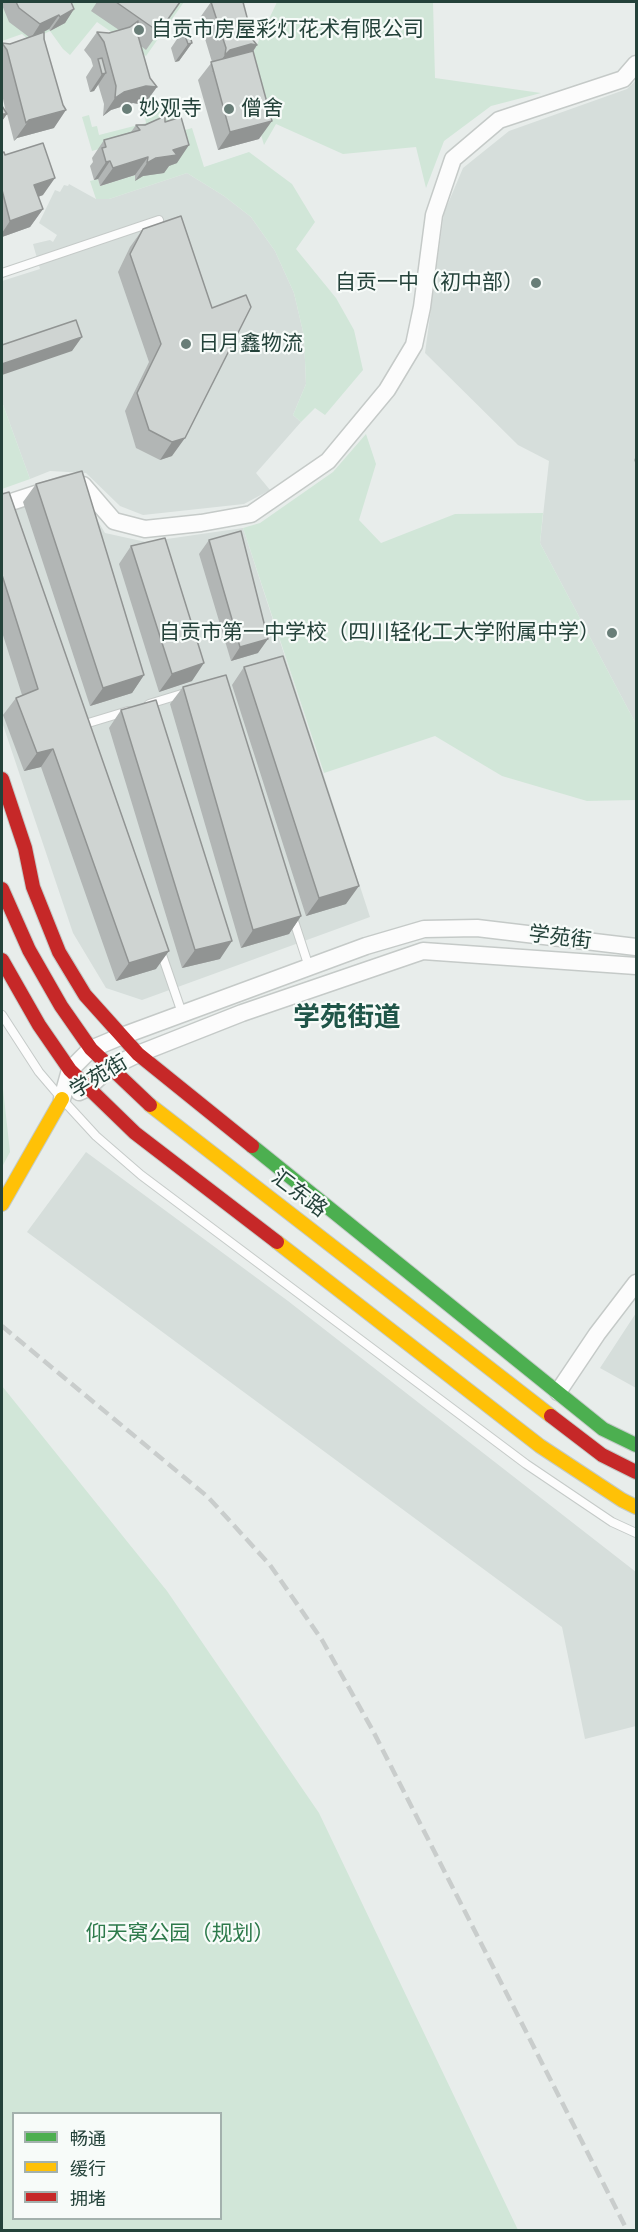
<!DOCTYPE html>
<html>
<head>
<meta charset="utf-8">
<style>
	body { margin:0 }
	#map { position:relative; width:638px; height:2232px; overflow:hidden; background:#e8edeb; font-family:"Noto Sans","Noto Sans SC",sans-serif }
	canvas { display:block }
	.frame { position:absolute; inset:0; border:3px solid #24423a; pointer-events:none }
	.legend { position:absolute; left:12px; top:2112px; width:210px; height:108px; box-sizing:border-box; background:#f7fbf9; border:2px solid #a3b1ad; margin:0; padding:8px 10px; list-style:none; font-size:18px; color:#24423a }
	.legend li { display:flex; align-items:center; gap:12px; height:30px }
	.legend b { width:30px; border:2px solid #a3b1ad }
</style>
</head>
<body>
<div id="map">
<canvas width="638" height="2232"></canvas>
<div class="frame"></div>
<ul class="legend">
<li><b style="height:8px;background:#4caf50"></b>畅通</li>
<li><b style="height:8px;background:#ffc107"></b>缓行</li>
<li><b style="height:8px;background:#c62828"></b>拥堵</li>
</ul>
</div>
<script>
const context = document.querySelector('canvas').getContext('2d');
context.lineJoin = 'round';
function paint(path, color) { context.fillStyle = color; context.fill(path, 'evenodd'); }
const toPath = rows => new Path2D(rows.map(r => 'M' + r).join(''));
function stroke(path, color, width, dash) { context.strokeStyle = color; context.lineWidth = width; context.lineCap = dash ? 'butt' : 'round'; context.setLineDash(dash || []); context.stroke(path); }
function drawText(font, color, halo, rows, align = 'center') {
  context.font = font + ' "Noto Sans","Noto Sans SC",sans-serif'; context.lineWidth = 4.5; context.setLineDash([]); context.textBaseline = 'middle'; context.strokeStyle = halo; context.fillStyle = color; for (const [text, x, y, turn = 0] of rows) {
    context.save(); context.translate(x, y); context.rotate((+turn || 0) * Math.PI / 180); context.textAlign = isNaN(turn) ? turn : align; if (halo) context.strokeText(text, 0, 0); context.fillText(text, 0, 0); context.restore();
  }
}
const built = toPath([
	[636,80,636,724,540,543,549,461,518,445,425,353,444,213,463,168,509,131,627,89],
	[187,173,224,196,251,217,275,251,294,293,304,336,306,384,293,415,301,422,256,473,270,490,244,504,143,515,120,506,86,473,50,471,30,479,2,402,2,281,40,269,33,244,50,240,53,242,57,235,39,223,55,190,60,192,64,185,68,186,69,184,96,199,109,199],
	[84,498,105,533,146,542,243,528,370,917,142,1000,106,988,73,933,2,722,2,509],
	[86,1152,288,1301,636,1572,636,1726,585,1739,562,1627,27,1232],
	[636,1313,636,1388,600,1368]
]);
const green = toPath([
	[2,2,184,2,146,56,97,22,70,55,63,49,50,31,30,41,22,34,2,41],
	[277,2,433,2,435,78,541,93,491,106,444,141,426,188,416,147,343,154,276,124,264,145,243,74],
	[133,54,142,61,156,111,178,104,183,124,92,151,82,117,89,115,92,127,97,126,99,135,146,123,144,113,149,111],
	[192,128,204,167,249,152,292,184,315,222,296,249,336,298,354,330,363,370,325,415,315,408,301,422,293,415,306,384,304,336,294,293,275,251,251,217,224,196,187,173,109,199,96,199,90,181,98,179,100,186,135,175,168,135],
	[2,402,30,479,2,489],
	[366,434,376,464,359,520,381,543,455,514,543,513,540,543,636,724,636,800,587,801,502,776,435,736,324,773,243,528,260,523,333,472],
	[2,1080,10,1152,2,1167],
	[2,1386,167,1591,319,1813,518,2230,2,2230],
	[14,2114,220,2114,220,2218,14,2218]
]);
const lane = toPath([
	[2,273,159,220],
	[149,704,185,693],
	[85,724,128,711],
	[292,915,309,967],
	[160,949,182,1013],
	[2,1015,39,1072,62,1099,96,1136,141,1175,526,1464,612,1522,636,1533]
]);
const street = toPath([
	[2,505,66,484,83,485,114,521,145,529,201,523,251,514,328,461,387,390,414,345,422,307,434,215,453,159,499,120,623,79,636,64],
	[79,1092,88,1088,109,1068,138,1054,242,1013,423,951,636,966],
	[62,1099,70,1070,91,1049,122,1036,366,946,424,929,477,928,636,947],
	[558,1392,597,1334,636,1283]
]);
const fast = toPath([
	[252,1146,603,1429,636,1445]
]);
const slow = toPath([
	[150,1105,551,1416],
	[2,1204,62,1099],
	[277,1242,540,1446,622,1500,636,1507]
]);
const jam = toPath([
	[2,779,25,848,33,887,59,952,85,995,138,1054,252,1146],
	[2,889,29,950,61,1006,91,1049,150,1105],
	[2,960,39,1025,70,1070,135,1133,277,1242],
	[551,1416,602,1455,636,1472]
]);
const rail = toPath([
	[2,1326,208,1497,270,1565,322,1640,372,1729,627,2230]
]);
const wall = toPath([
	[2,2,71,2,74,9,65,23,50,31,49,29,44,32,54,128,17,138,14,141,7,114,2,121,2,106,6,113,2,94,2,44,10,44,29,37,9,22,2,5],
	[97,2,180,2,146,50,141,46,144,105,133,103,111,110,103,116,104,104,98,84,94,91,90,92,86,77,93,66,91,59,84,50,97,32,109,33,119,30,91,11],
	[211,2,243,2,253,40,257,45,253,52,259,139,218,150,198,80,212,62,199,19],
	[183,30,192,43,179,61,175,62,171,48],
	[165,122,177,163,169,166,164,173,143,176,135,181,135,175,100,186,98,179,94,180,90,166,93,162,92,158,104,140,131,132,136,125],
	[2,153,5,155,43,195,38,197,43,209,30,227,2,237],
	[181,216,172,456,160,460,136,448,125,411,149,362,118,272,130,247,143,229],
	[636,456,636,465,634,460],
	[36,484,144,675,132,693,90,706,23,502],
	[2,494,156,969,116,981,41,767,24,771,3,715,16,698,22,695,2,632],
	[209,540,258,653,231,661,199,554],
	[131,546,192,681,159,692,119,564],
	[244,667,346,904,306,916,232,685],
	[183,687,301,916,289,934,241,948,170,704],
	[121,710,220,959,182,968,109,728]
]);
const shadedWall = toPath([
	[74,9,65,23,50,31,60,17],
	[59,15,49,29,31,38,40,24],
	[192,43,179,61,175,62,188,44],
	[251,44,257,45,245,63,218,68,212,72,225,55,230,50],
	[106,73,94,91,90,92,102,74],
	[146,86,157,87,144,105,133,103,111,110,103,116,115,98,124,92],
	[66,110,54,128,17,138,14,141,29,120],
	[2,114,7,114,2,121],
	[272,121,259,139,218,150,230,132],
	[189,145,177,163,169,166,164,173,143,176,135,181,147,163,173,150],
	[148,157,135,175,100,186,113,168],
	[110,161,98,179,94,180,106,162],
	[55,178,43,195,22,203,34,185],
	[43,209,30,227,2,237,2,233,10,221],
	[82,337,72,351,2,375,2,364],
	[185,438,172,456,160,460,172,442],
	[268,639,258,653,231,661,240,647],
	[204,663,192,681,159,692,172,674],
	[144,675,132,693,90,706,103,688],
	[53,749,41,767,24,771,37,753],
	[359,886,346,904,306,916,319,898],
	[301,916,289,934,241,948,253,930],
	[232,941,220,959,182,968,195,950],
	[169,951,156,969,116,981,129,963]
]);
const building = toPath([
	[16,2,71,2,74,9,60,17,59,15,40,24,19,8,16,2],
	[116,2,180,2,159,32,116,2],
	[211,2,243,2,253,40,257,45,251,44,230,50,225,55,226,48,211,2],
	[138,21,137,32,150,78,157,87,146,86,124,92,115,98,116,86,104,42,97,32,109,33,130,27,138,21],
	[188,29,192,43,188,44,183,30,188,29],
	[44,32,44,39,63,105,66,110,29,120,26,123,7,50,2,43,10,44,44,32],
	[253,51,272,121,230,132,211,62,253,51],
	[102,58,106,73,102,74,98,59,102,58],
	[2,106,7,114,2,114,2,106],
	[165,116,165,122,181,117,189,145,173,150,177,155,156,158,147,163,148,157,113,168,110,161,106,162,102,148,106,147,104,140,140,130,136,125,145,125,165,116],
	[43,143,55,178,34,185,43,209,10,221,2,190,2,153,4,152,5,155,43,143],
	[181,216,212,308,246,295,251,307,185,438,172,442,149,430,137,393,161,344,130,254,143,229,181,216],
	[76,320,82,337,2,364,2,345,76,320],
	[82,471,144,675,103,688,36,484,82,471],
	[9,492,169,951,129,963,53,749,37,753,16,698,38,689,2,575,2,494,9,492],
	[241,531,268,639,240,647,209,540,241,531],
	[165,538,204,663,172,674,131,546,165,538],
	[283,656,359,886,319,898,244,667,283,656],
	[226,675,301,916,253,930,183,687,226,675],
	[156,700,232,941,195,950,121,710,156,700]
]);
const markers = [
	[139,30,6,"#697e78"],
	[127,109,6,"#697e78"],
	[229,109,6,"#697e78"],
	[536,283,6,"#697e78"],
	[186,344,6,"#697e78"],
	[612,633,6,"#697e78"]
];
const poiNames = [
	["自贡市房屋彩灯花术有限公司",151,30],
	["妙观寺",139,109],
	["僧舍",241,109],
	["自贡一中（初中部）",524,283,"right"],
	["日月鑫物流",198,344],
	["自贡市第一中学校（四川轻化工大学附属中学）",600,633,"right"]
];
const streetNames = [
	["学苑街",560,938,7],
	["学苑街",99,1077,-31],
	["汇东路",299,1194,37]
];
const parkNames = [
	["仰天窝公园（规划）",180,1934]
];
const districtNames = [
	["学苑街道",347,1018]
];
paint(built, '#d6dedb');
paint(green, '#d1e6d8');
stroke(lane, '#c5cac8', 10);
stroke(street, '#c5cac8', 19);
stroke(fast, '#c3cbc8', 16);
stroke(slow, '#c3cbc8', 16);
stroke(jam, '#c3cbc8', 16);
stroke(lane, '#fcfcfc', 8);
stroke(street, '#fcfcfc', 16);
stroke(fast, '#4caf50', 14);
stroke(slow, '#ffc107', 14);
stroke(jam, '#c62828', 14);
stroke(rail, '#c9cdcc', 4.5, [12, 6]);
paint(wall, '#b2b6b5');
paint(shadedWall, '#919493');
paint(building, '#cfd4d2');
stroke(building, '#919493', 1.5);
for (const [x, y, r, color] of markers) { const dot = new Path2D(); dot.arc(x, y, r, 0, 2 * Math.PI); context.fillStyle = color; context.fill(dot); stroke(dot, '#f7fbf9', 2); }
drawText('21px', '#24423a', '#f7fbf9', poiNames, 'left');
drawText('21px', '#24423a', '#f7fbf9', streetNames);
drawText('21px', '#2d7a4b', '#f7fbf9', parkNames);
drawText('bold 27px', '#1f5548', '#f7fbf9', districtNames);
</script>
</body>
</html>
